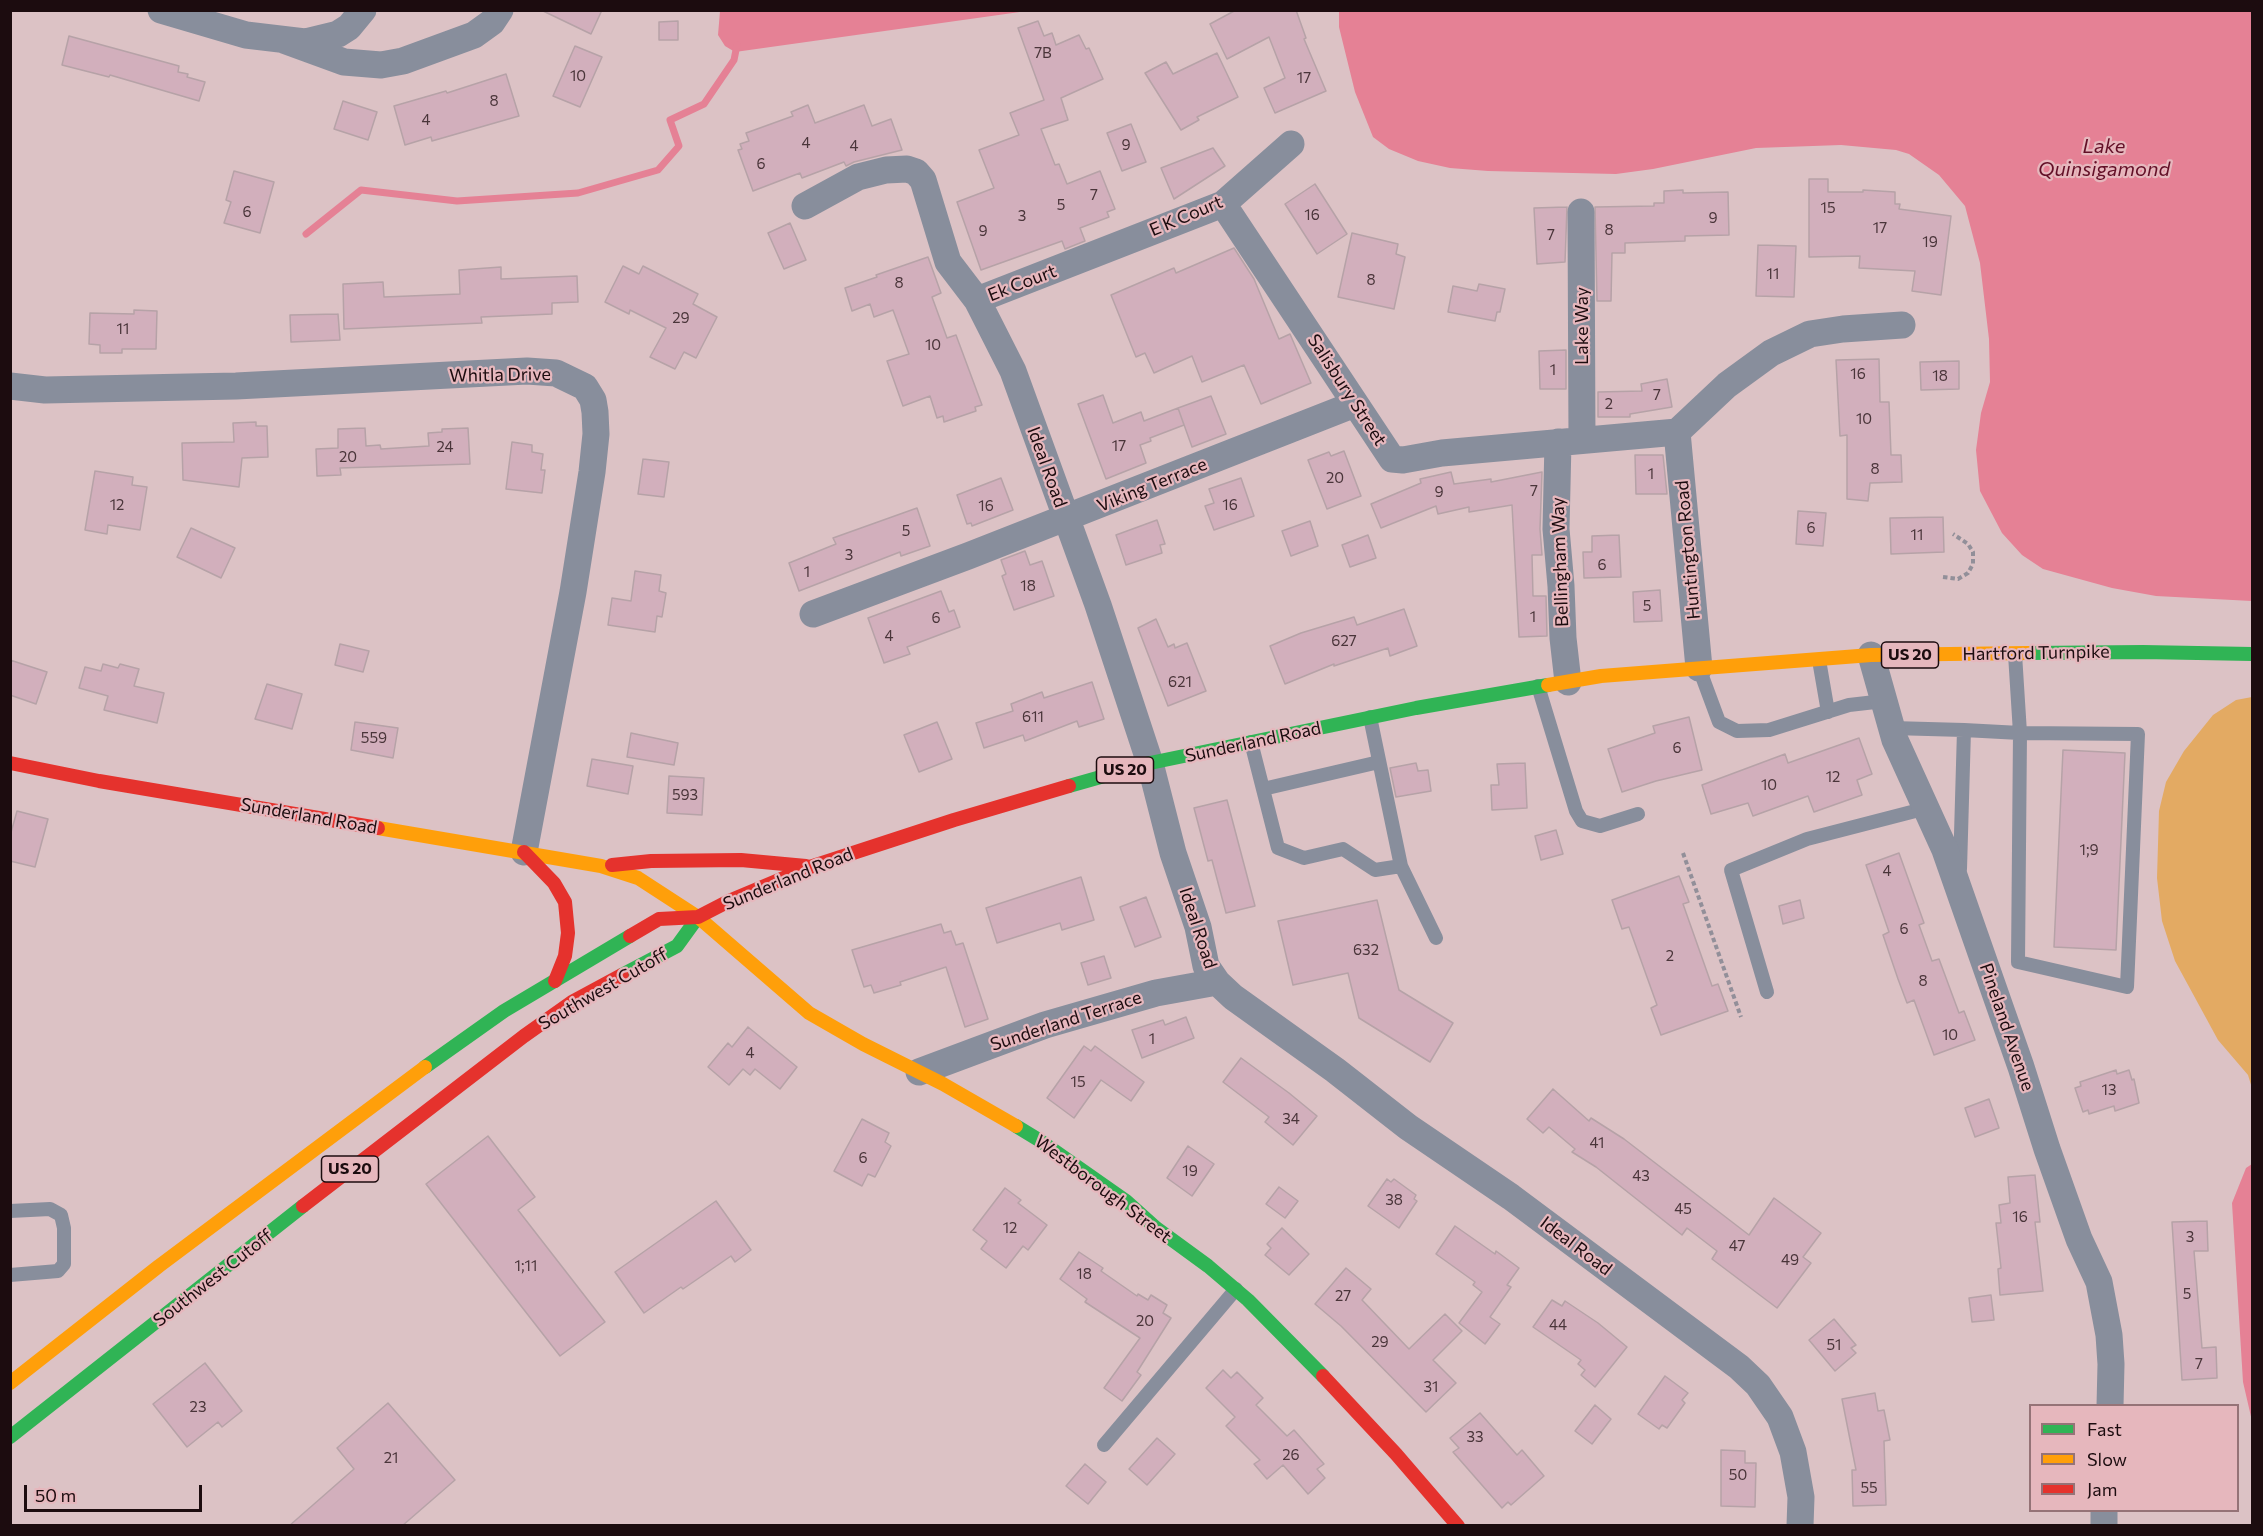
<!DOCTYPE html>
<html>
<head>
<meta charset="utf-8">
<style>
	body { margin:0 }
	#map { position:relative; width:2263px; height:1536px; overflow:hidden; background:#dcc2c5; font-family:Commissioner,sans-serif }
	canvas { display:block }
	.frame { position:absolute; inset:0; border:12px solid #1c0c0f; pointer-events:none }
	.legend { position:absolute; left:2029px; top:1404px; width:210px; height:108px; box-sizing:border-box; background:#e6b7bd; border:2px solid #957377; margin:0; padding:8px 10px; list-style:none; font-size:18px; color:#1c0c0f }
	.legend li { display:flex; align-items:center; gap:12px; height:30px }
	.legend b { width:30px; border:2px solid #957377 }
	.scale { position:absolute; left:24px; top:1485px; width:178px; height:27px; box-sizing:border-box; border:3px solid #1c0c0f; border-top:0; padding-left:8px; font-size:18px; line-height:21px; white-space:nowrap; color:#1c0c0f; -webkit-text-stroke:4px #e6b7bd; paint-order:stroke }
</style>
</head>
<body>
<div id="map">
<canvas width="2263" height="1536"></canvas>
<div class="frame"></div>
<ul class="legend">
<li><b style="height:8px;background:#30b455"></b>Fast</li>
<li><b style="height:8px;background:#ff9f0a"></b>Slow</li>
<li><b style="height:8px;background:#e5322d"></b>Jam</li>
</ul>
<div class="scale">50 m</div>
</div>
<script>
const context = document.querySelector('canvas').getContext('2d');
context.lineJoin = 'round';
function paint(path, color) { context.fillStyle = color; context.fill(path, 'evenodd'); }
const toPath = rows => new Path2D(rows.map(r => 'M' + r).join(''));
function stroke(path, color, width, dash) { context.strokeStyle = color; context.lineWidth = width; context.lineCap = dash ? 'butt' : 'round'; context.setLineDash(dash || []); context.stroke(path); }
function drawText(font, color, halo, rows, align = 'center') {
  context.font = font + ' Commissioner,sans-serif'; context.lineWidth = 4.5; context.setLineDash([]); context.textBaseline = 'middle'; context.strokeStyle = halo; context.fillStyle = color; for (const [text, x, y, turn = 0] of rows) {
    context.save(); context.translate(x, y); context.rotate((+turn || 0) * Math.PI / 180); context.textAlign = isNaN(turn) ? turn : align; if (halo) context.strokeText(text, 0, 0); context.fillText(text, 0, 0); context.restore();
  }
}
const green = toPath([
	[2252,697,2252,1088,2248,1075,2218,1040,2175,961,2162,921,2157,878,2159,811,2166,782,2184,751,2213,715,2236,700]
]);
const water = toPath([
	[720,11,720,10,1027,11,735,52,725,46,718,35],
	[1339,11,2252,11,2252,601,2156,596,2112,588,2043,569,2022,555,2002,533,1980,491,1976,450,1981,413,1990,382,1989,339,1980,263,1965,206,1939,175,1909,154,1896,150,1841,145,1756,148,1653,169,1616,174,1488,171,1450,168,1418,161,1389,149,1373,137,1355,92,1339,27],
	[2252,1164,2252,1421,2243,1382,2232,1203,2246,1168]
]);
const stream = toPath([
	[306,234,361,190,457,201,578,193,658,170,679,146,670,120,704,104,734,60,737,45]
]);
const building = toPath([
	[541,10,602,10,591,34,541,10],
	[1236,10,1296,10,1306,38,1304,39,1326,91,1275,113,1264,88,1285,78,1269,37,1227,59,1210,24,1236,10],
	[678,21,678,40,659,40,659,22,678,21],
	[1038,21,1044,36,1052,33,1056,45,1079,35,1086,49,1089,48,1103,79,1061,98,1068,120,1041,129,1055,165,1059,164,1067,184,1100,171,1115,209,1107,212,1109,217,1080,228,1085,241,1065,249,1062,241,981,270,957,202,994,188,979,150,1019,135,1010,113,1044,100,1018,28,1038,21],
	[69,36,179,66,178,72,188,74,187,77,205,82,199,101,110,75,109,77,62,65,69,36],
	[575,46,602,57,580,107,553,96,575,46],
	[1217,53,1238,97,1197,117,1199,120,1181,130,1145,73,1166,62,1173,74,1217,53],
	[506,74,519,116,432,141,431,137,405,145,394,106,446,91,447,93,506,74],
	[343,101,377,112,368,140,334,129,343,101],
	[808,105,815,123,864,105,872,126,891,119,902,150,854,162,846,166,844,162,802,178,800,173,753,191,738,150,742,149,740,144,749,141,746,133,793,116,791,112,808,105],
	[1131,124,1146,162,1122,171,1107,133,1131,124],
	[1213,148,1225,166,1174,199,1161,168,1213,148],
	[234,171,274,182,260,233,224,223,231,202,226,200,234,171],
	[1809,179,1828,179,1828,192,1863,192,1863,190,1895,192,1895,204,1900,204,1899,209,1951,216,1941,295,1912,291,1915,271,1859,268,1860,256,1809,257,1809,179],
	[1315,184,1347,234,1317,254,1285,204,1315,184],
	[1683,190,1683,193,1728,192,1729,235,1685,236,1685,241,1625,243,1625,253,1612,253,1611,301,1597,301,1595,207,1654,206,1654,203,1664,203,1664,191,1683,190],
	[1567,207,1565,262,1537,264,1534,208,1567,207],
	[790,223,806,260,784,269,768,233,790,223],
	[1352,233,1398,244,1396,254,1405,257,1394,309,1338,297,1352,233],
	[1758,245,1796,246,1794,297,1756,296,1758,245],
	[1234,248,1254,279,1279,339,1290,334,1311,383,1261,404,1244,365,1202,382,1192,356,1154,373,1145,353,1136,357,1111,295,1174,268,1176,273,1234,248],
	[928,257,941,293,932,297,947,338,956,335,982,405,975,407,976,411,944,422,943,416,937,418,930,396,903,406,887,361,909,354,893,310,874,317,870,304,852,311,845,288,877,277,876,275,928,257],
	[623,266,639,274,643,266,698,294,693,304,717,317,696,358,684,352,675,369,650,357,666,328,630,310,629,314,605,302,623,266],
	[501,267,501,279,577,276,578,302,552,303,552,314,481,317,482,323,344,329,343,284,383,282,384,297,460,294,459,270,501,267],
	[1479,284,1505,289,1500,312,1497,312,1495,321,1448,312,1453,286,1477,291,1479,284],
	[134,310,157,311,156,349,122,349,122,353,100,353,100,345,89,344,90,313,134,314,134,310],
	[338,314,340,340,291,342,290,315,338,314],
	[1566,350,1566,389,1540,389,1539,351,1566,350],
	[1879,359,1880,402,1889,402,1891,455,1901,455,1902,482,1870,483,1868,501,1847,499,1847,435,1840,436,1836,360,1879,359],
	[1959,361,1959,389,1921,390,1920,362,1959,361],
	[1667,379,1672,407,1630,414,1630,417,1598,417,1598,392,1642,391,1641,384,1667,379],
	[1103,395,1113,423,1141,412,1144,421,1178,408,1184,425,1150,438,1151,441,1140,445,1146,463,1106,479,1078,404,1103,395],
	[1211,396,1226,434,1192,447,1178,408,1211,396],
	[256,422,256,426,267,426,268,457,242,458,239,487,183,480,182,443,234,442,233,423,256,422],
	[365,428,366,446,380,445,381,449,429,446,428,433,442,432,442,429,468,428,470,464,340,468,341,475,317,476,316,449,338,448,338,429,365,428],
	[512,442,532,445,532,452,543,454,541,470,545,470,542,493,506,489,512,442],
	[1344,451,1361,496,1327,509,1308,460,1329,452,1331,456,1344,451],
	[1635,455,1663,455,1667,494,1636,494,1635,455],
	[643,459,669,462,664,497,638,494,643,459],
	[95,471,133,477,132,485,147,487,140,530,108,525,107,534,85,530,95,471],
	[1451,472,1454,484,1491,479,1491,482,1542,472,1540,529,1542,555,1532,555,1533,596,1546,596,1547,636,1519,637,1512,505,1469,512,1469,507,1438,514,1436,506,1381,528,1371,504,1421,483,1420,479,1451,472],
	[1001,478,1013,510,972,526,971,523,967,524,957,495,1001,478],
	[1241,478,1254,516,1214,530,1205,506,1214,503,1209,489,1241,478],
	[917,508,930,546,901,556,900,552,799,591,789,563,836,544,833,538,917,508],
	[1798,511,1826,513,1823,546,1796,544,1798,511],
	[1943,517,1944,552,1891,554,1890,518,1943,517],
	[1157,520,1165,544,1160,545,1162,553,1126,565,1116,535,1157,520],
	[1310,521,1318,546,1291,556,1282,531,1310,521],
	[191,528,235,548,221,578,177,557,191,528],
	[1368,535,1376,558,1350,567,1342,545,1368,535],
	[1619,535,1621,577,1584,578,1583,552,1592,552,1592,536,1619,535],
	[1025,551,1030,565,1042,561,1054,596,1014,610,1002,576,1006,574,1001,560,1025,551],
	[635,571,661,575,659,591,666,593,662,617,657,616,655,632,608,625,612,598,631,601,635,571],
	[1660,590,1662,621,1634,622,1633,592,1660,590],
	[941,591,949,612,954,610,960,627,907,647,910,654,884,663,868,618,941,591],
	[1404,609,1417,646,1390,656,1388,648,1334,666,1334,664,1285,684,1270,646,1301,633,1354,617,1357,625,1404,609],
	[1156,619,1168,647,1174,644,1175,648,1187,643,1206,691,1168,706,1138,628,1156,619],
	[340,644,369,651,363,672,335,665,340,644],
	[10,660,47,672,36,704,10,695,10,660],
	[103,664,118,668,120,664,139,669,134,686,164,693,157,723,104,710,108,696,79,688,85,667,101,671,103,664],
	[1092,682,1104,719,1079,727,1077,721,1025,741,1023,735,984,748,976,723,1013,711,1011,704,1042,692,1044,698,1092,682],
	[267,684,302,694,292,729,255,719,267,684],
	[1689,717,1702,770,1656,781,1622,792,1608,749,1655,733,1653,726,1689,717],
	[355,722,398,728,393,758,351,750,355,722],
	[937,722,952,759,919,772,904,735,937,722],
	[631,733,678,743,674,765,627,757,631,733],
	[1859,738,1872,774,1857,780,1862,795,1814,812,1808,796,1753,816,1748,803,1711,814,1702,785,1785,754,1788,763,1859,738],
	[2063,750,2125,753,2116,950,2054,947,2063,750],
	[592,759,633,766,628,794,587,786,592,759],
	[1416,763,1418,771,1428,770,1431,791,1396,797,1390,768,1416,763],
	[1525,763,1527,808,1492,810,1491,785,1499,785,1497,764,1525,763],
	[669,776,704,778,702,815,667,813,669,776],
	[1227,800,1255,906,1226,913,1212,860,1208,861,1194,808,1227,800],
	[17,811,48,819,35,867,10,861,10,836,17,811],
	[1556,830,1563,854,1541,860,1535,836,1556,830],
	[1899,853,1924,923,1919,925,1932,961,1939,959,1959,1013,1964,1011,1975,1040,1934,1055,1914,1000,1907,1003,1898,979,1883,935,1889,932,1866,865,1899,853],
	[1679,876,1689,902,1683,904,1712,986,1718,984,1728,1011,1661,1035,1651,1008,1657,1005,1629,927,1622,929,1612,900,1679,876],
	[1081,877,1094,920,1062,930,1060,923,997,943,986,908,1081,877],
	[1146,897,1161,937,1135,947,1120,907,1146,897],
	[1377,900,1399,990,1453,1023,1430,1062,1359,1018,1348,973,1293,985,1278,921,1377,900],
	[1800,900,1804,918,1783,924,1779,906,1800,900],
	[941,924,944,933,951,931,956,945,963,943,988,1019,965,1027,946,967,900,982,901,985,874,993,871,985,864,987,852,950,941,924],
	[1104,956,1111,978,1088,985,1081,963,1104,956],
	[1186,1017,1194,1038,1142,1058,1132,1030,1163,1020,1165,1025,1186,1017],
	[748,1027,797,1067,780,1089,755,1069,750,1075,743,1069,729,1085,708,1067,728,1043,732,1047,748,1027],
	[1084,1046,1091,1051,1095,1046,1144,1082,1131,1101,1101,1080,1074,1118,1047,1098,1084,1046],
	[1241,1058,1289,1093,1317,1116,1293,1145,1265,1122,1269,1117,1223,1082,1241,1058],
	[2116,1070,2117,1074,2129,1070,2132,1080,2134,1079,2139,1103,2115,1111,2114,1106,2089,1114,2088,1110,2083,1112,2075,1088,2081,1086,2080,1082,2116,1070],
	[1553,1089,1589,1121,1591,1118,1624,1139,1749,1235,1774,1198,1821,1233,1803,1257,1811,1263,1777,1308,1712,1259,1717,1251,1687,1228,1682,1235,1596,1167,1572,1152,1575,1149,1549,1127,1543,1133,1527,1119,1553,1089],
	[1989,1099,1999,1128,1975,1137,1965,1108,1989,1099],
	[862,1119,889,1133,885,1142,891,1146,875,1177,868,1174,862,1186,834,1171,862,1119],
	[488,1136,535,1197,518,1210,605,1322,560,1356,426,1184,488,1136],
	[1188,1146,1214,1164,1192,1196,1167,1178,1188,1146],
	[2035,1175,2040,1222,2035,1222,2043,1291,2000,1295,1998,1269,2001,1268,1996,1223,2001,1223,1999,1205,2010,1203,2008,1177,2035,1175],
	[1387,1179,1391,1182,1394,1179,1416,1195,1414,1199,1417,1201,1399,1228,1368,1206,1387,1179],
	[1279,1187,1298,1201,1285,1218,1266,1204,1279,1187],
	[1005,1188,1021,1200,1018,1203,1047,1225,1028,1250,1023,1246,1006,1268,981,1249,987,1241,973,1230,1005,1188],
	[716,1201,751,1250,735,1262,731,1256,683,1289,681,1287,644,1313,615,1272,716,1201],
	[2207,1221,2208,1251,2194,1251,2202,1348,2216,1347,2217,1378,2182,1380,2172,1222,2207,1221],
	[1455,1226,1495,1254,1496,1251,1519,1268,1507,1285,1511,1287,1490,1317,1500,1324,1485,1344,1459,1323,1482,1292,1473,1285,1475,1282,1436,1254,1455,1226],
	[1282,1228,1309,1254,1289,1275,1265,1255,1271,1248,1267,1244,1282,1228],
	[1079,1252,1103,1268,1101,1271,1137,1296,1138,1294,1148,1300,1151,1295,1167,1305,1163,1313,1171,1318,1137,1372,1141,1375,1122,1401,1104,1388,1140,1338,1085,1302,1087,1299,1060,1279,1079,1252],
	[1346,1268,1371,1289,1362,1300,1409,1349,1445,1314,1462,1331,1433,1360,1456,1383,1426,1412,1341,1326,1315,1304,1346,1268],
	[1991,1295,1994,1320,1972,1322,1969,1298,1991,1295],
	[1552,1300,1562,1306,1565,1301,1598,1323,1627,1347,1595,1387,1581,1375,1585,1370,1578,1364,1581,1360,1533,1327,1552,1300],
	[1834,1319,1856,1345,1851,1348,1856,1353,1835,1371,1809,1340,1834,1319],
	[205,1363,242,1411,222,1427,218,1422,187,1447,153,1404,205,1363],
	[1223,1370,1231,1378,1237,1372,1263,1398,1256,1405,1287,1436,1294,1430,1324,1464,1317,1469,1325,1478,1308,1494,1283,1465,1267,1479,1254,1464,1260,1460,1226,1426,1235,1417,1206,1388,1223,1370],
	[1665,1376,1688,1393,1682,1400,1685,1403,1667,1428,1662,1425,1659,1429,1638,1414,1665,1376],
	[1875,1393,1878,1411,1884,1410,1890,1440,1884,1441,1886,1505,1853,1506,1852,1470,1856,1470,1842,1399,1875,1393],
	[388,1403,455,1480,402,1526,289,1526,354,1469,337,1448,388,1403],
	[1595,1405,1611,1419,1592,1444,1575,1431,1595,1405],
	[1480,1413,1517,1455,1522,1450,1544,1476,1511,1505,1508,1502,1502,1508,1453,1452,1459,1448,1450,1438,1480,1413],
	[1157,1438,1175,1454,1147,1485,1129,1469,1157,1438],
	[1721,1450,1745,1451,1745,1463,1756,1463,1755,1507,1721,1506,1721,1450],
	[1085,1464,1106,1482,1088,1504,1066,1486,1085,1464]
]);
const path = toPath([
	[1943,577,1958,579,1968,573,1973,564,1973,552,1968,544,1953,534],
	[1683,853,1741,1017]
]);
const lane = toPath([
	[1819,660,1828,712],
	[1699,668,1719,722,1737,731,1769,730,1849,705,1884,701],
	[1538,686,1576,811,1582,821,1600,826,1638,814],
	[1892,728,1964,730,1960,869],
	[1964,730,2020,733,2015,654],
	[2020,733,2138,734,2127,987,2018,962,2020,733],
	[1251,742,1278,848,1304,858,1343,849,1375,870,1401,866,1370,717],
	[1263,789,1379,762],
	[1401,866,1436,938],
	[1767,992,1731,870,1807,839,1927,808],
	[10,1211,50,1209,61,1215,64,1228,64,1264,58,1271,10,1275],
	[1104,1445,1236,1289]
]);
const street = toPath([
	[161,10,246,35,305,42,338,34,349,27,363,10],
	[281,39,344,62,381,65,403,61,474,35,492,22,500,10],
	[1223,204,1392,459,1403,460,1442,453,1677,432],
	[805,206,858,177,886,170,907,169,916,172,923,180,948,262,977,300,1013,371,1098,605,1150,763,1173,853,1198,927,1206,966,1217,982,1233,997,1335,1070,1408,1127,1511,1197,1739,1367,1758,1385,1780,1417,1793,1452,1801,1497,1800,1526],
	[1581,212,1582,440],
	[977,300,1223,204,1291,144],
	[10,386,45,390,236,386,527,371,556,373,585,387,593,400,595,412,596,434,592,472,573,592,524,852],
	[1677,432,1727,385,1771,353,1810,334,1843,329,1902,325],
	[1677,432,1699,668],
	[1558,442,1556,529,1561,586,1563,638,1568,682],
	[813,614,968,556,1355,404],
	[1871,655,1895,740,1945,850,2021,1067,2047,1149,2079,1239,2099,1282,2109,1335,2111,1364,2110,1406],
	[919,1072,1045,1025,1156,993,1217,982],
	[2104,1510,2104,1526]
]);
const fast = toPath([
	[2029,653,2143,652,2252,654],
	[1069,786,1150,763,1416,708,1548,685],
	[622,975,677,946,698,917],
	[425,1067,504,1011,630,936],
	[1016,1126,1039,1140,1126,1201,1156,1228,1208,1266,1248,1300,1323,1376],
	[10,1437,303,1206]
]);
const slow = toPath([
	[1548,685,1601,676,1871,655,2029,653],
	[378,828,601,866,638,878,698,917],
	[698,917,809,1013,863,1044,943,1084,1016,1126],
	[10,1383,159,1266,425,1067]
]);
const jam = toPath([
	[10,763,99,781,378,828],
	[524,852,554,883,565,902,568,933,565,956,555,981],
	[612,865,651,861,741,860,806,866],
	[630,936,659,919,698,917,729,901,810,867,954,820,1069,786],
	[303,1206,524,1036,572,1002,622,975],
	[1323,1376,1396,1454,1458,1526]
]);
const numberNames = [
	["7B",1043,53],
	["10",578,76],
	["17",1304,78],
	["8",494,101],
	["4",426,120],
	["4",806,143],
	["9",1126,145],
	["4",854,146],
	["6",761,164],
	["7",1094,195],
	["5",1061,205],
	["15",1828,208],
	["6",247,212],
	["16",1312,215],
	["3",1022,216],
	["9",1713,218],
	["17",1880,228],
	["8",1609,230],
	["9",983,231],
	["7",1551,235],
	["19",1930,242],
	["11",1773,274],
	["8",1371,280],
	["8",899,283],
	["29",681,318],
	["11",123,329],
	["10",933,345],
	["1",1553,370],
	["16",1858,374],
	["18",1940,376],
	["7",1657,395],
	["2",1609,404],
	["10",1864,419],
	["17",1119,446],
	["24",445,447],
	["20",348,457],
	["8",1875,469],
	["1",1651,474],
	["20",1335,478],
	["7",1534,491],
	["9",1439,492],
	["12",117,505],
	["16",1230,505],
	["16",986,506],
	["6",1811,528],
	["5",906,531],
	["11",1917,535],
	["3",849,555],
	["6",1602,565],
	["1",807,572],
	["18",1028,586],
	["5",1647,606],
	["1",1533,617],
	["6",936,618],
	["4",889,636],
	["627",1344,641],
	["621",1180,682],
	["611",1033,717],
	["559",374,738],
	["6",1677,748],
	["12",1833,777],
	["10",1769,785],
	["593",685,795],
	["1;9",2089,850],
	["4",1887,871],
	["6",1904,929],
	["632",1366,950],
	["2",1670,956],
	["8",1923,981],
	["10",1950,1035],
	["1",1152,1039],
	["4",750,1053],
	["15",1078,1082],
	["13",2109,1090],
	["34",1291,1119],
	["41",1597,1143],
	["6",863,1158],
	["19",1190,1171],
	["43",1641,1176],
	["38",1394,1200],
	["45",1683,1209],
	["16",2020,1217],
	["12",1010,1228],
	["3",2190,1237],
	["47",1737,1246],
	["49",1790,1260],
	["1;11",526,1266],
	["18",1084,1274],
	["5",2187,1294],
	["27",1343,1296],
	["20",1145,1321],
	["44",1558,1325],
	["29",1380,1342],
	["51",1834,1345],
	["7",2199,1364],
	["31",1431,1387],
	["23",198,1407],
	["33",1475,1437],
	["26",1291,1455],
	["21",391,1458],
	["50",1738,1475],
	["55",1869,1488]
];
const shields = [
	[1910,655,57],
	[1125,770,57],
	[350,1169,57]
];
const shieldNames = [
	["US 20",1910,655],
	["US 20",1125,770],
	["US 20",350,1169]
];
const streetNames = [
	["E K Court",1186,216,-23],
	["Ek Court",1022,283,-21],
	["Lake Way",1582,326,-90],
	["Whitla Drive",500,375,-1],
	["Salisbury Street",1347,390,57],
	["Ideal Road",1047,467,70],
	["Viking Terrace",1152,485,-22],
	["Huntington Road",1688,550,-95],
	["Bellingham Way",1560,562,-92],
	["Hartford Turnpike",2036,653,-1],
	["Sunderland Road",1253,742,-12],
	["Sunderland Road",309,816,10],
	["Sunderland Road",788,879,-22],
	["Ideal Road",1198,928,72],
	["Southwest Cutoff",603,989,-30],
	["Sunderland Terrace",1066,1021,-18],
	["Pineland Avenue",2007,1027,71],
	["Westborough Street",1103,1189,37],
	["Ideal Road",1576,1246,37],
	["Southwest Cutoff",213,1278,-38]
];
const waterNames = [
	["Lake",2104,146],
	["Quinsigamond",2104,169]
];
paint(green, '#e3aa63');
paint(water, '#e58195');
stroke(stream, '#e58195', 7);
paint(building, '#d2afbc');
stroke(building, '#b6a2a7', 1.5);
stroke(path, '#928f99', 4, [4.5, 3]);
stroke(lane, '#888e9c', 14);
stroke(street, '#888e9c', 27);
stroke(fast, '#30b455', 14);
stroke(slow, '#ff9f0a', 14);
stroke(jam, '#e5322d', 14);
drawText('15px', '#4a353a', null, numberNames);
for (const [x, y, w] of shields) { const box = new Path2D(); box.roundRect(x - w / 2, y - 13, w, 26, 4.5); context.fillStyle = '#e6b7bd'; context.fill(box); stroke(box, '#1c0c0f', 1.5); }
drawText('bold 16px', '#1c0c0f', null, shieldNames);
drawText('18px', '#1c0c0f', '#e6b7bd', streetNames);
drawText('italic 20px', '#630f27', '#e6b7bd', waterNames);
</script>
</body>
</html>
